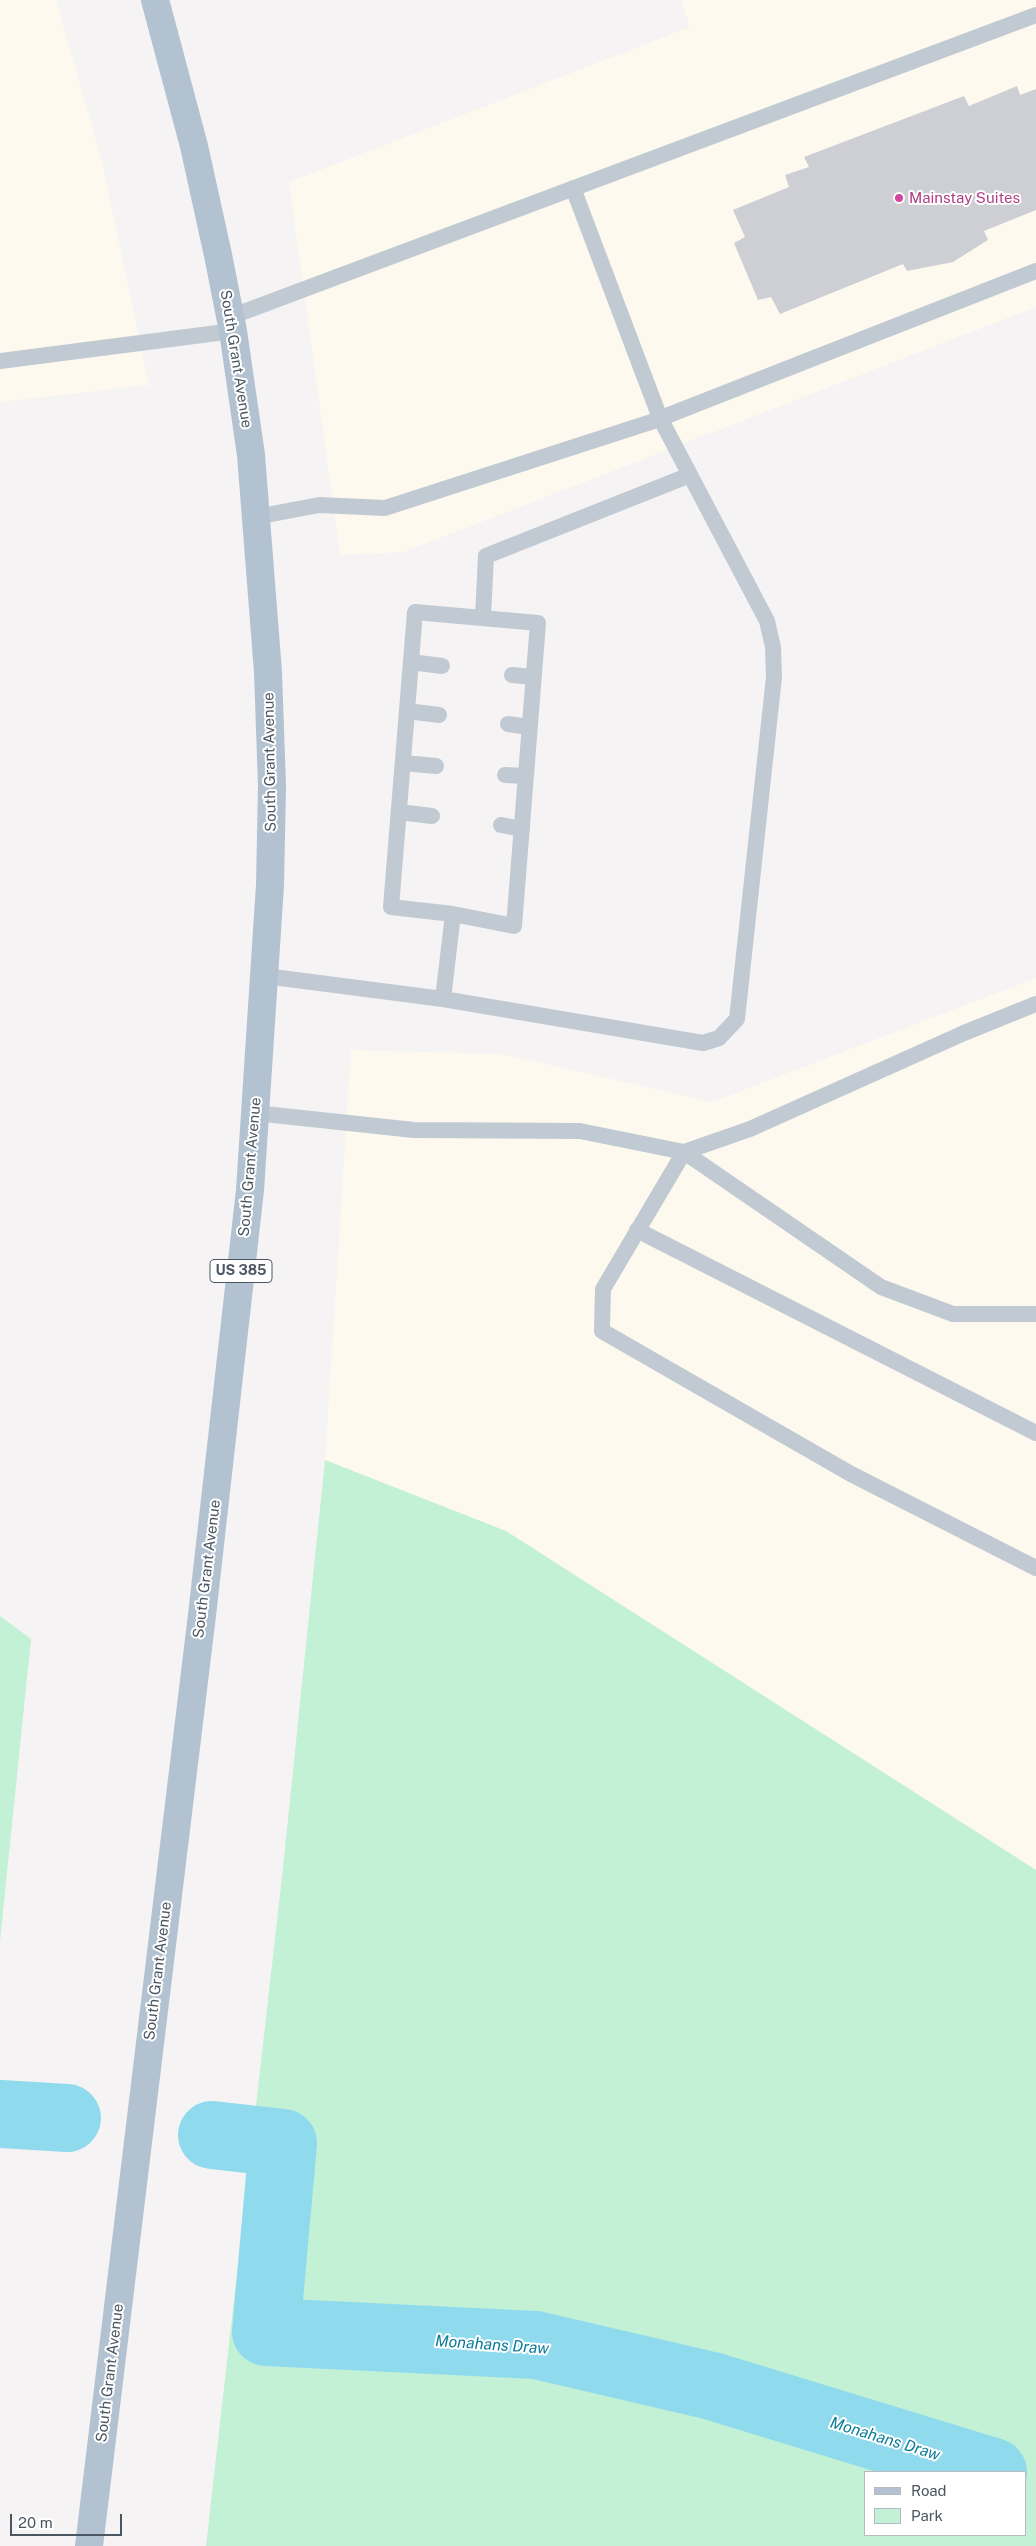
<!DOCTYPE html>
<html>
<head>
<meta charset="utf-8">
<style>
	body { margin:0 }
	#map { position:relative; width:1036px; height:2546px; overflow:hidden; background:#f5f3f3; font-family:"Public Sans",sans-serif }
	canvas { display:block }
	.legend { position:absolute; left:864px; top:2471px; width:162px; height:65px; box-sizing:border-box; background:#fff; border:1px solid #b7bbc0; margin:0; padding:6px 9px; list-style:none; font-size:15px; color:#4a5661 }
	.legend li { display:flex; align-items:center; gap:10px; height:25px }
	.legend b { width:25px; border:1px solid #b7bbc0 }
	.scale { position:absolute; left:10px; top:2514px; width:112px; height:22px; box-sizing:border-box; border:2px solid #4a5661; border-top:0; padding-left:6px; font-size:15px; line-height:18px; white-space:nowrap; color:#4a5661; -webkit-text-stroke:4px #fff; paint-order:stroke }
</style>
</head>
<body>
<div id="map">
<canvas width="1036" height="2546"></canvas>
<ul class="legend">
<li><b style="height:6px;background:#b3c2d1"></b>Road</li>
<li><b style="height:14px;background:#c3f1d5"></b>Park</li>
</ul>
<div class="scale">20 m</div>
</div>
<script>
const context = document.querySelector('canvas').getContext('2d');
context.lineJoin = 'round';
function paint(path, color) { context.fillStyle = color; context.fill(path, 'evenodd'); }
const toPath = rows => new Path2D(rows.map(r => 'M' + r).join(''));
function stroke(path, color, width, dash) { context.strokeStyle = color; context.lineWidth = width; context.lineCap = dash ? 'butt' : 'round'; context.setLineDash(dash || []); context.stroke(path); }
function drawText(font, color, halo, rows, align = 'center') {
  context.font = font + ' "Public Sans",sans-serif'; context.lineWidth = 4; context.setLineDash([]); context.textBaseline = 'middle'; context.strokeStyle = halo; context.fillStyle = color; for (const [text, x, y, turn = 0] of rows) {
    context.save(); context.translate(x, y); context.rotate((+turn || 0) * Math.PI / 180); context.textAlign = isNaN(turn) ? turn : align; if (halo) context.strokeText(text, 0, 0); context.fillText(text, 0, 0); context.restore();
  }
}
const commercial = toPath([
	[0,0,56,0,102,161,149,385,0,402],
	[681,0,1036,0,1036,307,404,552,340,555,289,182,690,27],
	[1036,978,1036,1870,506,1531,325,1460,351,1050,502,1054,712,1102]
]);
const green = toPath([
	[325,1460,506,1531,1036,1870,1036,2546,206,2546,283,1868],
	[1025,2472,1025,2535,865,2535,865,2472],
	[0,1616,31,1639,0,1941]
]);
const river = toPath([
	[0,2114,67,2118],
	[212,2135,283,2143,266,2332,536,2345,712,2386,993,2472]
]);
const building = toPath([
	[1017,86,1020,95,1036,89,1036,210,984,231,988,240,953,262,907,271,903,264,780,314,771,297,758,300,734,243,745,237,733,210,789,187,785,175,809,167,804,157,964,96,969,106]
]);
const service = toPath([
	[230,317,1036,15],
	[0,361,233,331],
	[256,517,319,505,385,508,651,422,1036,271],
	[483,617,486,556,690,475],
	[411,662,442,666],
	[512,675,533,677],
	[407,711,439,715],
	[508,724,529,727],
	[403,763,436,766],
	[505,775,525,776],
	[399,812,432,816],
	[501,825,522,829],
	[265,976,443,999,703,1043,719,1038,737,1019,774,677,773,647,767,621,660,418,573,188],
	[443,999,453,914,391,907,415,612,538,623,514,926,453,914],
	[1036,1004,964,1033,750,1129,684,1152,603,1289,602,1331,851,1474,1036,1568],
	[255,1113,414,1130,580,1131,684,1152,881,1287,953,1314,1036,1314],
	[637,1230,1036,1433]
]);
const primary = toPath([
	[89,2546,202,1615,250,1190,270,885,272,786,268,672,251,455,233,331,218,255,194,146,155,0]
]);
const markers = [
	[899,198,5,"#d1479c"]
];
const shields = [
	[241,1271,62]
];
const shieldNames = [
	["US 385",241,1271]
];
const hotelNames = [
	["Mainstay Suites",909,198]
];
const streetNames = [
	["South Grant Avenue",236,359,81],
	["South Grant Avenue",270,762,-91],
	["South Grant Avenue",250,1167,-85],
	["South Grant Avenue",207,1569,-83],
	["South Grant Avenue",158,1971,-83],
	["South Grant Avenue",110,2373,-83]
];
const waterNames = [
	["Monahans Draw",492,2345,4],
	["Monahans Draw",885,2439,17]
];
paint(commercial, '#fdf9ef');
paint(green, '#c3f1d5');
stroke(river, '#90daee', 68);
paint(building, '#cdcfd5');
stroke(service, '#c1cad2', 16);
stroke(primary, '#b3c2d1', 28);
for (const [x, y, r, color] of markers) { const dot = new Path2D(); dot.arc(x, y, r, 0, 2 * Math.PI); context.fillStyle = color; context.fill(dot); stroke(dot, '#fff', 2); }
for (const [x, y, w] of shields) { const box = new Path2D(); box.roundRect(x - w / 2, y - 11.5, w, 23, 4); context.fillStyle = '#fff'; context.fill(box); stroke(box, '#4a5661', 1); }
drawText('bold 14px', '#4a5661', null, shieldNames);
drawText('15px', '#b23c85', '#fff', hotelNames, 'left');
drawText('15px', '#4a5661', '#fff', streetNames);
drawText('italic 16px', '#0c7c9b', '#fff', waterNames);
</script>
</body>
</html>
